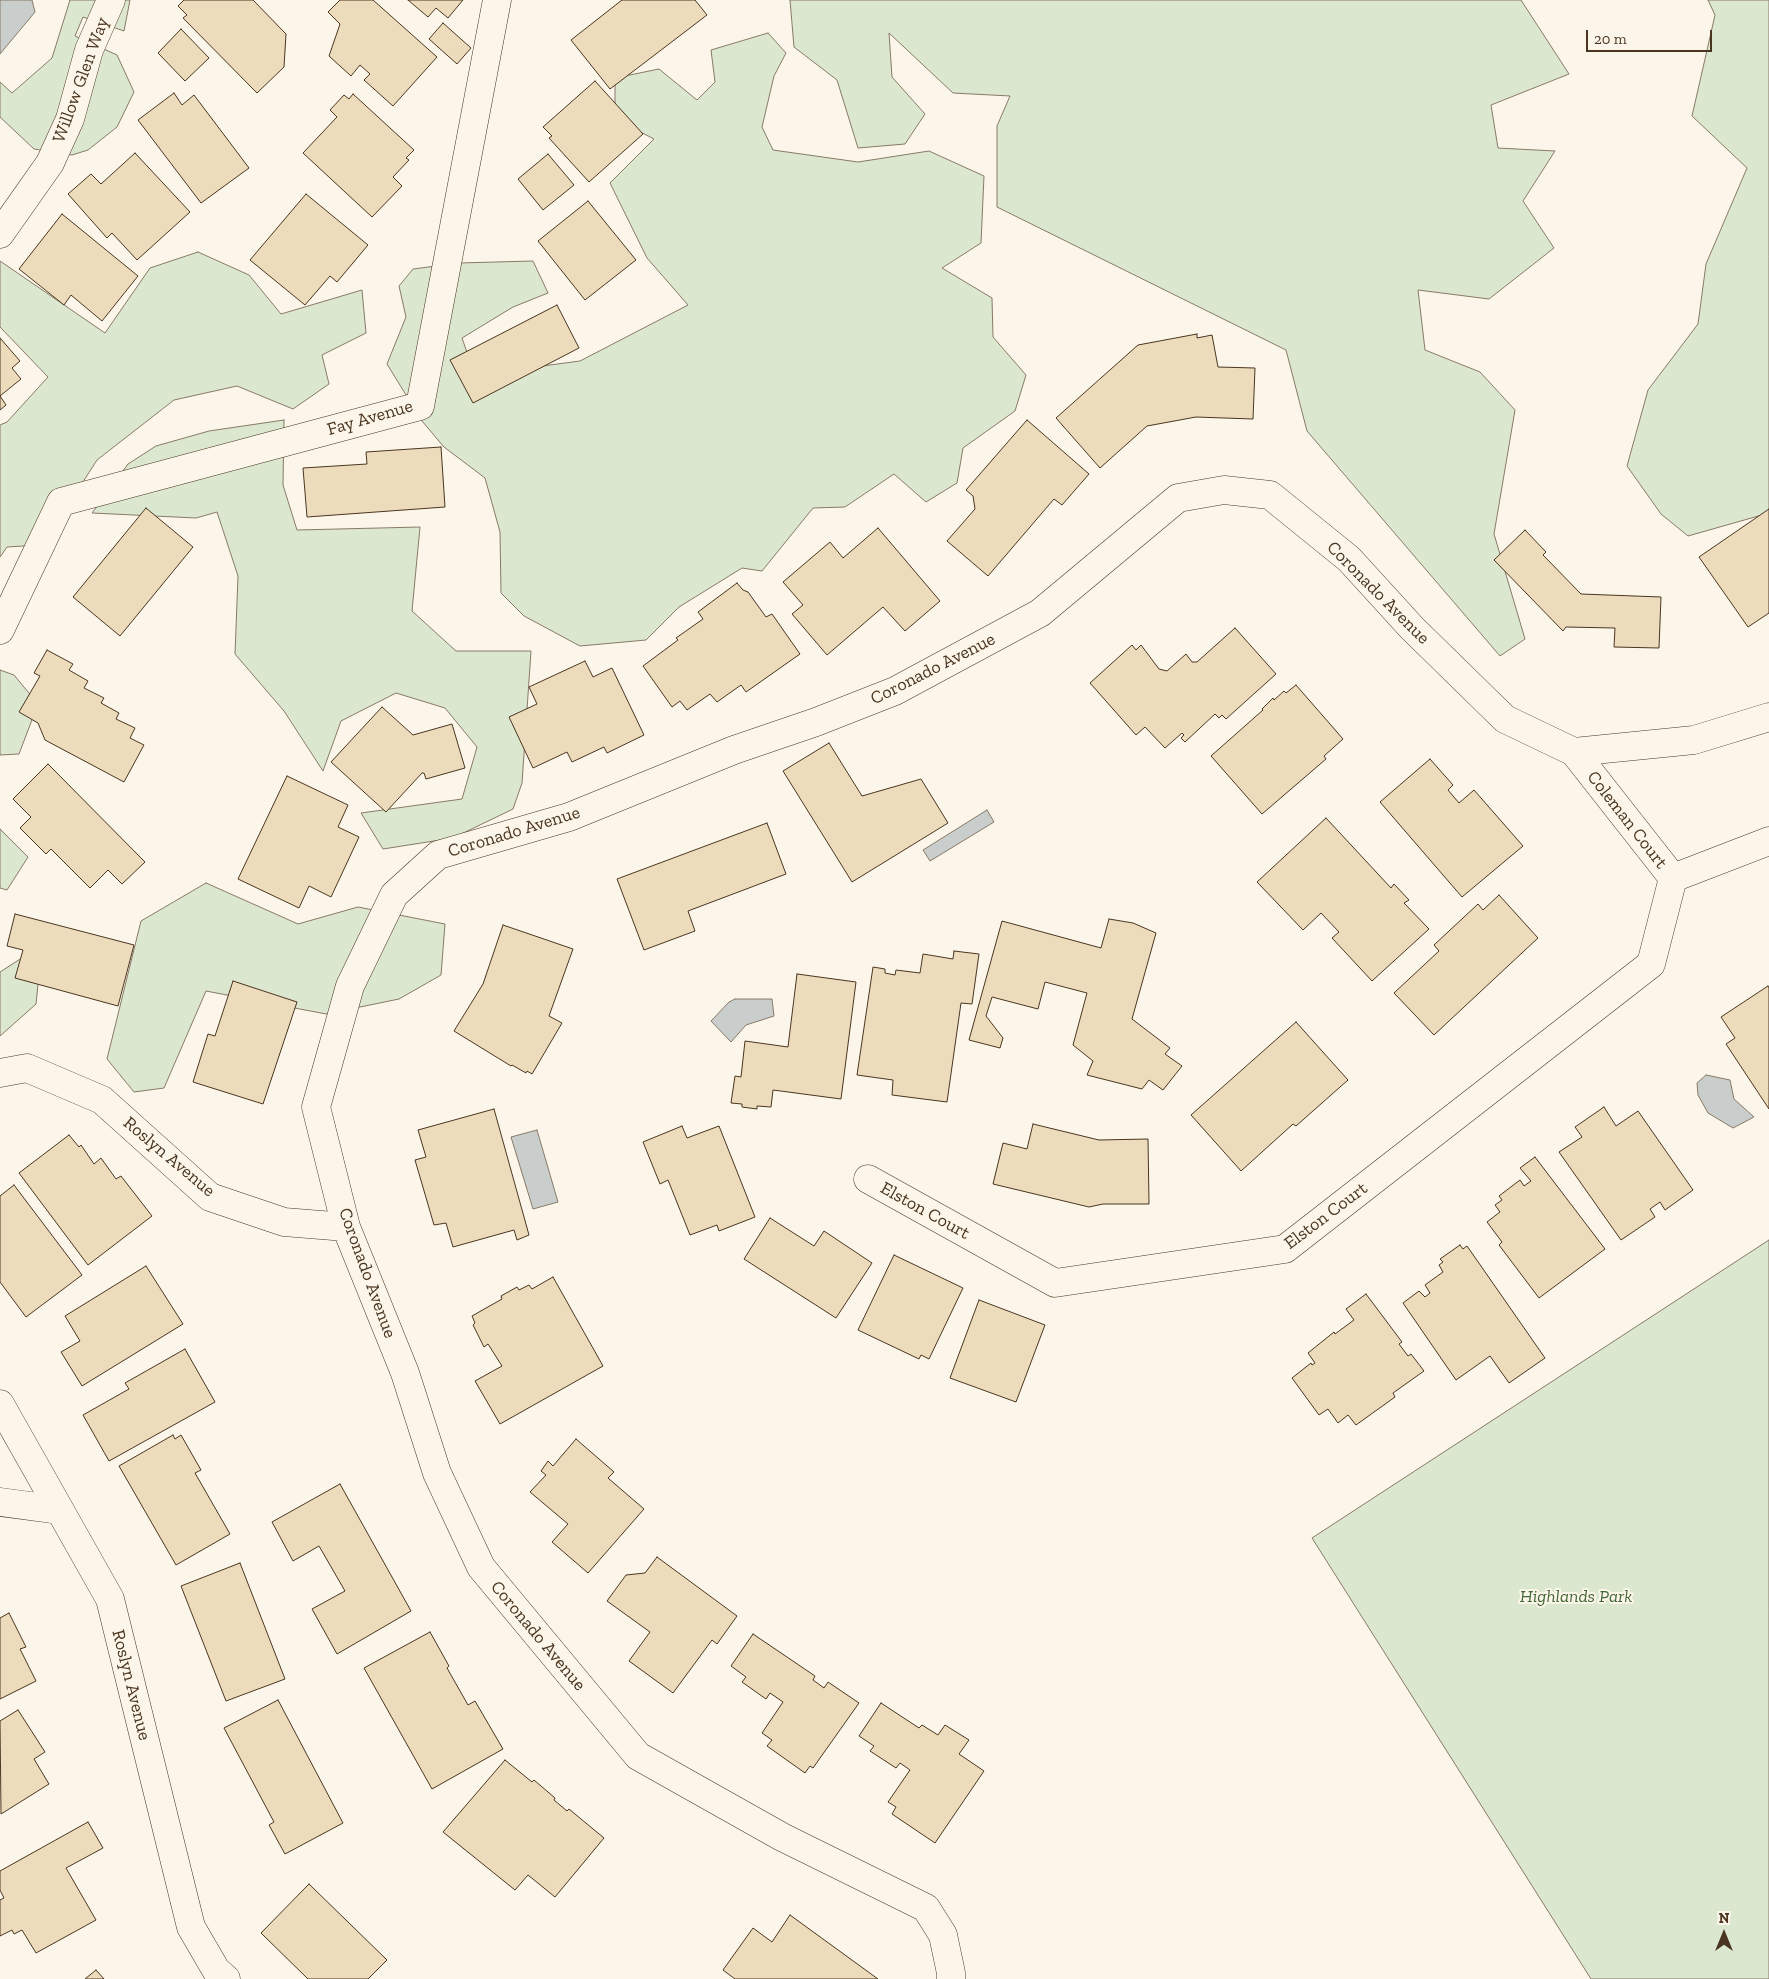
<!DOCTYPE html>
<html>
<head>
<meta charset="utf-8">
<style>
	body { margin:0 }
	#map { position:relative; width:1769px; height:1979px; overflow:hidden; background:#fbf6e9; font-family:"Zilla Slab",serif }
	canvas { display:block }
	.north { position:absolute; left:1699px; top:1909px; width:50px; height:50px; -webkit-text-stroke:4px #fbf6e9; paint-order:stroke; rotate:0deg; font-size:14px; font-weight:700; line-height:20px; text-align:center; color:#4a3520 }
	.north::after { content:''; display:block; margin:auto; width:18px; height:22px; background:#4a3520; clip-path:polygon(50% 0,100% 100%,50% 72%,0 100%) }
	.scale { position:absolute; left:1586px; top:30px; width:126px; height:22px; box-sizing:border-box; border:2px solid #4a3520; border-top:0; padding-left:6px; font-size:15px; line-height:18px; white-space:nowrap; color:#4a3520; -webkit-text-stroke:4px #fbf6e9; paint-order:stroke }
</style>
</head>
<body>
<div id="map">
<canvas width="1769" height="1979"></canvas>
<div class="north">N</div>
<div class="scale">20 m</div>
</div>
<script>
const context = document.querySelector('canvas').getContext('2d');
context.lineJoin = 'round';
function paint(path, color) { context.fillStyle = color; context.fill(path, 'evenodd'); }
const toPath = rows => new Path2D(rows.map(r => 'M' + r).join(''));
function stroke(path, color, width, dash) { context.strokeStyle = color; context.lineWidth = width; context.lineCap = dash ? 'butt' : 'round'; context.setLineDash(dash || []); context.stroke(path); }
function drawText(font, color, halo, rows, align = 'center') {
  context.font = font + ' "Zilla Slab",serif'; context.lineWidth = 4; context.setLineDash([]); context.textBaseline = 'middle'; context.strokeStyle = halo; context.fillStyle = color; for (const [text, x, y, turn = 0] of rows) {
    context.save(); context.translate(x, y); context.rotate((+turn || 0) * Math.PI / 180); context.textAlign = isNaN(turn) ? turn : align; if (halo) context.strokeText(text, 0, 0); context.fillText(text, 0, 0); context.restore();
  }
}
const green = toPath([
	[70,0,130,0,124,31,83,17,75,36,117,55,134,92,117,127,88,150,72,155,34,149,0,117,0,82,12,93,52,58,70,0],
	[790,0,1521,0,1569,74,1491,105,1498,148,1555,151,1523,201,1554,248,1489,299,1418,290,1425,350,1480,372,1515,410,1494,534,1525,639,1500,656,1307,431,1286,350,997,207,997,126,1010,96,953,93,889,33,892,77,925,114,905,144,858,148,837,80,794,47,790,0],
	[1708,0,1769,0,1769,513,1688,536,1661,514,1627,466,1648,390,1698,324,1706,264,1747,168,1692,116,1715,15,1708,0],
	[768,33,786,53,774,76,762,127,773,150,858,162,929,151,984,176,981,243,942,268,992,298,993,337,1026,375,1015,411,963,448,957,483,926,502,894,474,845,507,813,508,762,571,742,568,679,607,646,640,580,646,524,616,501,593,500,532,485,478,444,447,422,421,387,364,406,317,399,286,413,269,459,263,533,261,548,293,513,307,462,338,475,375,580,361,688,305,647,258,610,183,654,139,615,119,615,78,659,69,697,100,715,82,711,50,768,33],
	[198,252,249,275,281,314,362,290,366,333,322,355,329,384,293,409,237,386,174,400,97,460,81,485,55,544,7,547,0,557,0,425,7,422,48,377,0,327,0,261,105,333,150,268,198,252],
	[284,420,283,485,297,530,420,527,412,611,456,651,531,651,522,783,513,809,453,838,383,849,361,813,462,799,477,747,445,708,396,693,341,721,323,771,284,711,235,654,238,576,217,512,196,518,92,513,128,464,156,446,209,431,284,420],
	[0,670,14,675,38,704,19,754,0,755,0,670],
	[0,829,28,857,7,890,0,888,0,829],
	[206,883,298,924,358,907,445,924,441,975,399,999,326,1014,206,991,164,1088,134,1092,107,1059,141,921,206,883],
	[42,945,36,1004,0,1036,0,972,42,945],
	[1769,1240,1769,1979,1591,1979,1312,1538,1769,1240]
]);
const water = toPath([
	[0,0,32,0,35,12,0,54,0,0],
	[987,810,994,822,930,861,923,850,987,810],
	[735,999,772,999,774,1016,746,1025,731,1042,711,1021,729,1002,735,999],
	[1706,1075,1730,1080,1734,1099,1754,1117,1733,1128,1708,1113,1698,1095,1697,1083,1706,1075],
	[537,1130,558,1202,533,1209,511,1137,537,1130]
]);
const building = toPath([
	[184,0,253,0,286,34,284,67,257,93,183,18,187,15,178,6,184,0],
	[340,0,373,0,437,57,393,106,364,80,370,74,360,65,351,76,329,56,340,24,328,12,340,0],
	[408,0,463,0,448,18,436,8,428,17,408,0],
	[622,0,695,0,707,15,610,89,571,40,622,0],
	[443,23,471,48,457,64,429,39,443,23],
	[181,29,209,58,185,81,158,53,181,29],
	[595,81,643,134,589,182,549,138,552,136,543,127,595,81],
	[174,93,182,105,194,95,249,168,201,203,138,120,174,93],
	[353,94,414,150,406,158,409,160,393,177,402,186,372,217,303,153,337,117,330,110,344,95,349,99,353,94],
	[135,153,190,212,137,260,112,233,107,238,68,194,91,174,101,184,135,153],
	[548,154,574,185,543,210,518,179,548,154],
	[306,194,368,245,337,282,330,276,305,305,250,260,306,194],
	[588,201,636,260,585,300,538,241,588,201],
	[62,214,138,276,102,321,71,295,64,305,19,269,62,214],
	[557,305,579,348,473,403,450,360,557,305],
	[1197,334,1197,338,1212,335,1218,367,1255,368,1253,419,1196,417,1147,426,1100,468,1056,418,1138,345,1197,334],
	[0,338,20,361,12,368,21,379,0,396,0,338],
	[0,396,6,405,0,410,0,396],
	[1027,420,1089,474,1062,505,1054,499,988,576,947,541,975,509,973,496,966,490,1027,420],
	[441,447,445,507,307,517,303,468,367,464,366,452,441,447],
	[146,508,193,547,120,636,73,597,146,508],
	[1769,509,1769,613,1748,627,1699,557,1769,509],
	[878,528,940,601,905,631,883,607,827,655,792,614,803,605,783,582,830,542,843,558,878,528],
	[1525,530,1546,552,1543,555,1581,594,1661,597,1659,648,1614,647,1615,628,1566,627,1563,631,1494,560,1525,530],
	[737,583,743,590,748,592,766,617,772,614,800,654,746,692,741,685,717,702,710,694,687,710,680,701,672,707,643,666,678,640,676,638,703,619,698,612,737,583],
	[1235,628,1276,674,1226,719,1222,715,1219,718,1215,714,1185,742,1181,738,1184,735,1182,733,1165,748,1145,727,1136,735,1090,683,1132,645,1136,650,1141,645,1159,669,1167,671,1186,654,1192,662,1197,662,1235,628],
	[47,650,73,664,69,670,88,681,84,688,104,698,101,703,119,713,116,719,135,728,130,738,144,745,124,782,45,740,38,723,19,712,40,676,34,673,47,650],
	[585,661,593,677,612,668,644,735,607,753,604,747,572,762,567,752,533,768,509,717,537,704,529,687,585,661],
	[1296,685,1343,739,1324,756,1326,759,1262,814,1211,756,1263,710,1262,709,1273,698,1274,700,1284,691,1286,693,1296,685],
	[382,707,413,735,452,724,465,768,426,779,424,773,422,773,386,812,331,762,382,707],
	[829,743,862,796,921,779,948,823,852,882,783,771,829,743],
	[1430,759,1453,785,1448,790,1459,803,1474,790,1523,846,1462,897,1380,802,1430,759],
	[48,764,145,862,122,884,108,870,90,888,51,849,46,854,20,828,31,817,13,799,48,764],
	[287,776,348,805,338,827,359,837,331,897,309,886,299,908,238,879,287,776],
	[1326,818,1391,888,1394,884,1409,900,1404,903,1429,929,1372,981,1332,938,1339,932,1321,913,1303,930,1257,882,1326,818],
	[767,823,786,874,688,911,695,931,644,950,617,879,767,823],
	[1499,895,1538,938,1434,1035,1394,993,1439,951,1434,945,1478,904,1483,910,1499,895],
	[15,914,134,945,118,1006,15,978,23,950,7,946,15,914],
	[1109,919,1133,923,1156,933,1132,1019,1170,1048,1165,1054,1182,1066,1163,1090,1149,1080,1142,1089,1087,1075,1093,1061,1073,1045,1087,993,1045,982,1038,1009,992,997,986,1016,1003,1038,1000,1048,969,1040,1002,921,1101,948,1109,919],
	[503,925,573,949,549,1016,562,1023,532,1074,527,1071,526,1073,512,1065,511,1066,454,1031,483,984,503,925],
	[954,951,979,954,972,1004,961,1003,947,1102,892,1095,893,1080,857,1075,873,967,885,969,885,973,895,975,896,970,920,973,923,954,953,959,954,951],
	[797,974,856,982,841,1099,773,1090,771,1107,757,1106,757,1109,742,1107,742,1104,731,1103,735,1076,741,1077,745,1041,788,1047,797,974],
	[233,981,297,1002,263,1104,193,1082,208,1034,215,1036,233,981],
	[1768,986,1769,988,1769,1109,1726,1044,1735,1038,1721,1017,1768,986],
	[1296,1022,1348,1080,1296,1126,1293,1124,1241,1171,1191,1115,1296,1022],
	[1604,1107,1616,1126,1638,1111,1693,1190,1665,1210,1660,1202,1650,1209,1655,1217,1621,1240,1559,1152,1582,1137,1575,1127,1604,1107],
	[494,1109,529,1235,517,1240,514,1230,453,1247,446,1223,434,1225,415,1160,426,1157,418,1130,494,1109],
	[1033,1124,1099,1140,1148,1139,1149,1204,1103,1204,1089,1207,993,1184,1003,1143,1027,1149,1033,1124],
	[682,1126,687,1138,719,1126,755,1217,719,1231,717,1225,690,1235,668,1180,660,1184,643,1142,682,1126],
	[69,1135,79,1147,81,1145,94,1164,101,1158,116,1179,121,1176,152,1216,88,1265,19,1173,69,1135],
	[1535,1157,1605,1249,1539,1298,1499,1245,1502,1242,1487,1222,1500,1212,1495,1205,1502,1200,1499,1196,1520,1180,1524,1186,1531,1181,1520,1168,1535,1157],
	[14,1185,82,1275,26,1317,0,1282,0,1196,14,1185],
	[770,1218,814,1246,824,1231,872,1263,836,1318,744,1259,770,1218],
	[1460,1245,1463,1249,1467,1246,1545,1358,1509,1383,1490,1356,1456,1380,1403,1303,1419,1291,1425,1297,1430,1293,1425,1285,1443,1272,1439,1265,1443,1262,1440,1259,1460,1245],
	[894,1255,963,1288,929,1359,921,1355,919,1359,858,1330,894,1255],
	[146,1266,183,1324,82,1386,61,1352,80,1341,65,1316,146,1266],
	[553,1277,603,1366,500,1424,475,1381,502,1366,488,1344,484,1347,473,1325,475,1323,472,1316,502,1299,501,1296,517,1287,519,1290,529,1285,532,1289,553,1277],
	[1366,1294,1402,1342,1399,1344,1408,1356,1411,1354,1424,1371,1393,1393,1395,1397,1356,1425,1348,1415,1338,1423,1328,1409,1319,1415,1292,1378,1311,1363,1312,1365,1315,1363,1308,1353,1334,1332,1335,1334,1354,1320,1346,1309,1366,1294],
	[979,1300,1045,1325,1016,1402,950,1378,979,1300],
	[185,1349,215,1402,109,1461,83,1415,129,1389,125,1383,185,1349],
	[173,1435,175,1439,181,1435,201,1470,195,1473,230,1534,176,1565,119,1466,173,1435],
	[576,1439,614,1472,608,1478,644,1509,588,1573,552,1542,568,1524,530,1492,546,1475,541,1471,548,1461,553,1466,576,1439],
	[340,1484,411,1611,337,1654,312,1609,345,1591,319,1546,293,1561,272,1522,340,1484],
	[657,1557,737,1616,717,1644,712,1640,673,1693,629,1661,650,1632,607,1601,626,1575,645,1573,657,1557],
	[240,1563,285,1679,226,1701,181,1586,240,1563],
	[9,1613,26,1647,20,1649,36,1681,0,1699,0,1618,9,1613],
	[430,1632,449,1666,447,1668,468,1705,475,1701,503,1749,432,1789,364,1668,430,1632],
	[753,1634,815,1676,813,1680,824,1688,828,1682,859,1703,813,1768,810,1766,805,1773,767,1746,772,1740,762,1733,783,1702,770,1693,766,1699,742,1682,746,1677,731,1666,753,1634],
	[278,1700,343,1823,285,1854,269,1825,274,1822,224,1728,278,1700],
	[881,1703,919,1728,922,1725,938,1735,945,1725,969,1740,959,1754,984,1771,935,1843,892,1814,896,1807,888,1802,910,1770,900,1763,896,1768,870,1751,874,1746,859,1736,881,1703],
	[18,1710,45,1752,34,1759,49,1784,1,1814,0,1721,18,1710],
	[505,1760,532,1782,534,1780,555,1798,554,1800,567,1811,569,1809,604,1838,555,1897,528,1875,515,1890,443,1832,505,1760],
	[88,1822,103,1848,66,1868,96,1920,36,1953,22,1930,14,1934,12,1930,0,1936,0,1900,4,1898,0,1890,0,1871,88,1822],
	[309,1884,387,1960,368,1979,308,1979,261,1933,309,1884],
	[790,1915,878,1979,735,1979,723,1970,753,1928,772,1942,790,1915],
	[96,1970,104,1979,85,1979,96,1970]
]);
const street = toPath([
	[0,234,50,163,70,119,89,50,111,0],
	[0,630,61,502,420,406,497,0],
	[1574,752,1673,878,1769,841],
	[0,1073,27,1068,102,1100,210,1197,284,1222,346,1227],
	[868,1179,1055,1283,1285,1249,1651,964,1673,878],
	[0,1404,110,1599,191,1927,216,1970,226,1979],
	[0,1502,60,1510],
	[951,1979,951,1973,943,1935,926,1908,782,1837,638,1756,481,1567,437,1473,405,1373,346,1227,316,1107,350,986,394,895,438,855,569,817,734,750,816,722,895,691,1040,613,1178,498,1224,490,1270,495,1349,559,1412,628,1505,719,1574,752,1694,740,1769,717]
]);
const streetNames = [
	["Willow Glen Way",81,80,-70],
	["Fay Avenue",370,418,-16],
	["Coronado Avenue",1378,593,45],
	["Coronado Avenue",933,669,-27],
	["Coleman Court",1627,820,52],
	["Coronado Avenue",514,832,-17],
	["Roslyn Avenue",169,1157,40],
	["Elston Court",925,1211,29],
	["Elston Court",1326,1216,-37],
	["Coronado Avenue",367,1273,70],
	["Coronado Avenue",538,1636,50],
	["Roslyn Avenue",131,1685,76]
];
const parkNames = [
	["Highlands Park",1576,1597]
];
paint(green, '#dce7d0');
stroke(green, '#887966', 1);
paint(water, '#c9cecd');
stroke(water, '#887966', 1);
paint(building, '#ecdcbc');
stroke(building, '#4a3520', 1);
stroke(street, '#4a3520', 29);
stroke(street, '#fbf6e9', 28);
drawText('18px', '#4a3520', '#fbf6e9', streetNames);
drawText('italic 18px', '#436837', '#fbf6e9', parkNames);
</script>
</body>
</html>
